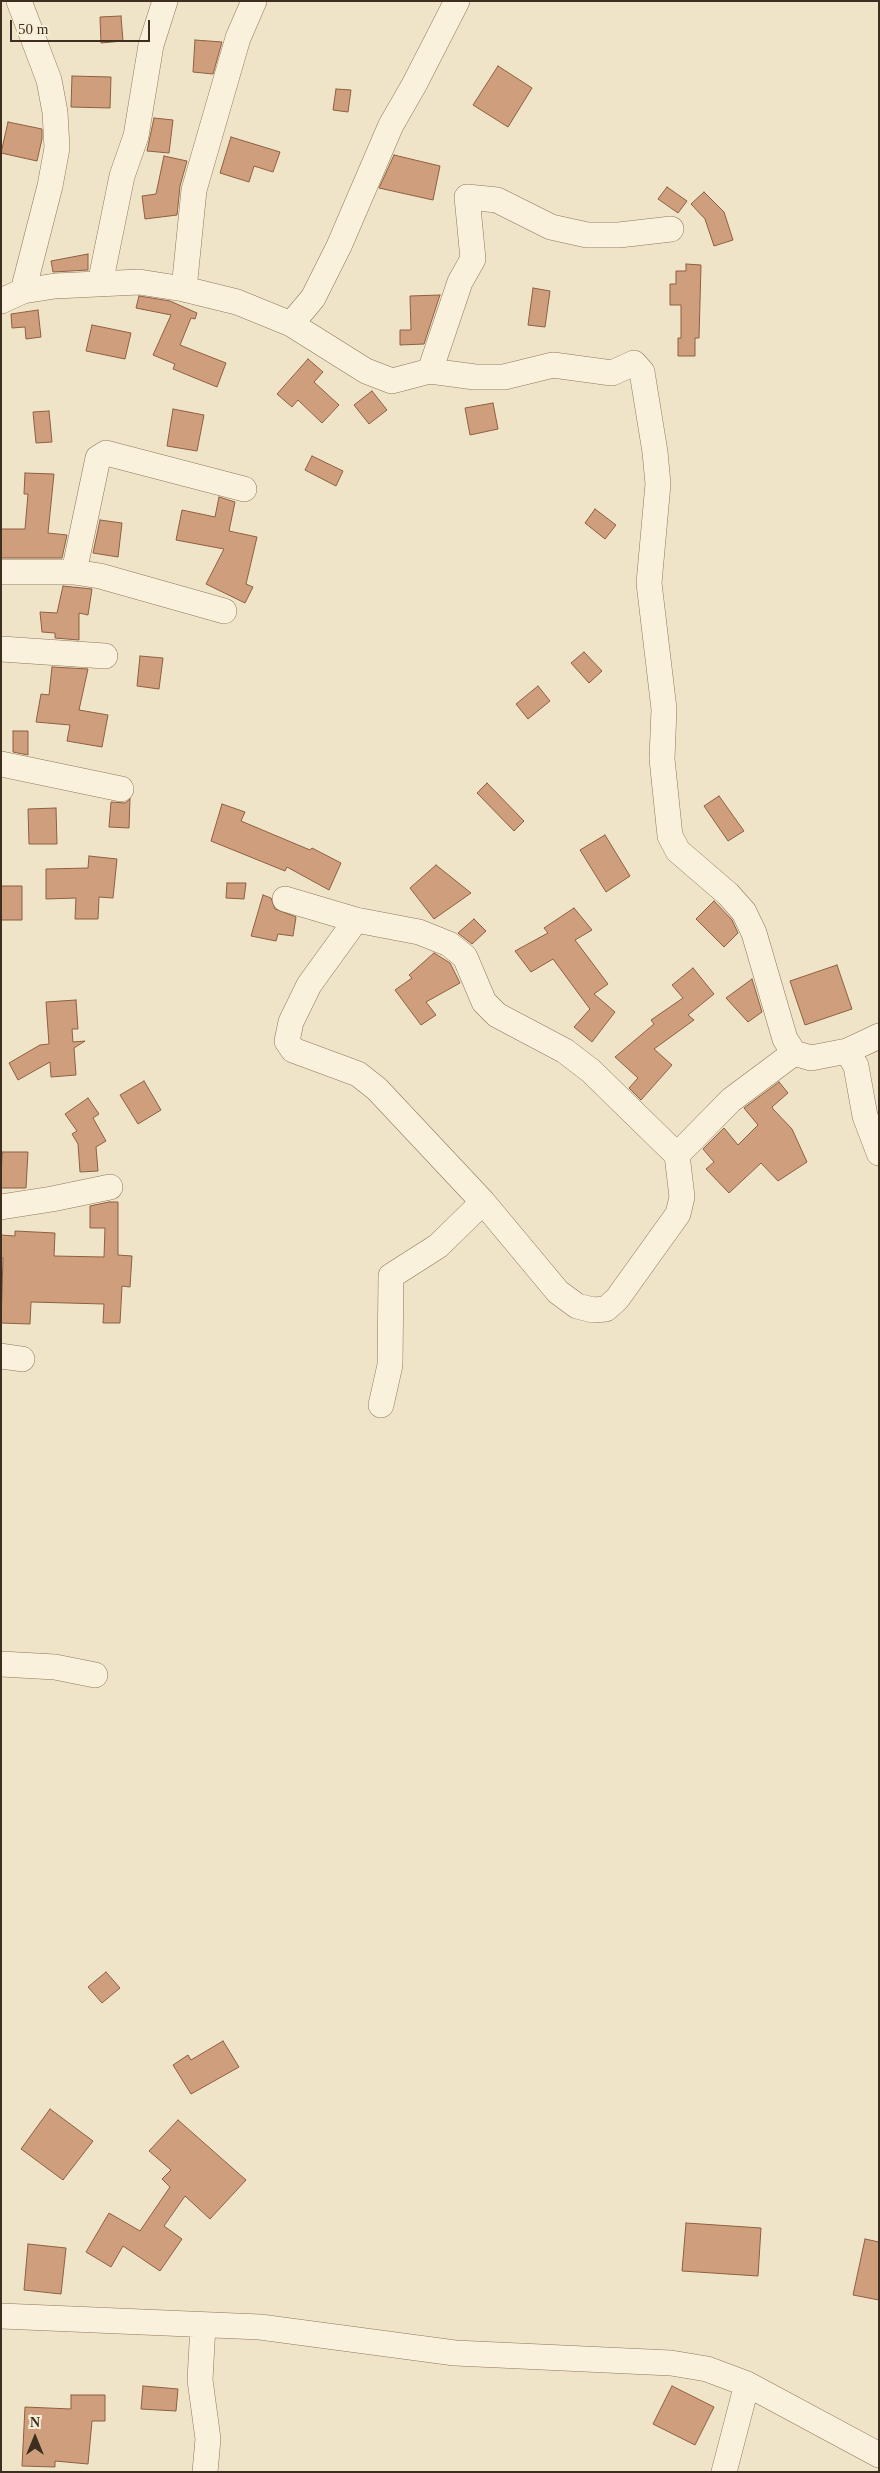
<!DOCTYPE html>
<html>
<head>
<meta charset="utf-8">
<style>
	body { margin:0 }
	#map { position:relative; width:880px; height:2473px; overflow:hidden; background:#f0e4c8; font-family:"Times New Roman",serif }
	canvas { display:block }
	.frame { position:absolute; inset:0; border:2px solid #3d2e20; pointer-events:none }
	.north { position:absolute; left:10px; top:2413px; width:50px; height:50px; -webkit-text-stroke:4px #f7eed8; paint-order:stroke; rotate:0deg; font-size:14px; font-weight:700; line-height:20px; text-align:center; color:#3d2e20 }
	.north::after { content:''; display:block; margin:auto; width:18px; height:22px; background:#3d2e20; clip-path:polygon(50% 0,100% 100%,50% 72%,0 100%) }
	.scale { position:absolute; left:10px; top:20px; width:140px; height:22px; box-sizing:border-box; border:2px solid #3d2e20; border-top:0; padding-left:6px; font-size:15px; line-height:18px; white-space:nowrap; color:#3d2e20; -webkit-text-stroke:4px #f7eed8; paint-order:stroke }
</style>
</head>
<body>
<div id="map">
<canvas width="880" height="2473"></canvas>
<div class="frame"></div>
<div class="north">N</div>
<div class="scale">50 m</div>
</div>
<script>
const context = document.querySelector('canvas').getContext('2d');
context.lineJoin = 'round';
function paint(path, color) { context.fillStyle = color; context.fill(path, 'evenodd'); }
const toPath = rows => new Path2D(rows.map(r => 'M' + r).join(''));
function stroke(path, color, width, dash) { context.strokeStyle = color; context.lineWidth = width; context.lineCap = dash ? 'butt' : 'round'; context.setLineDash(dash || []); context.stroke(path); }
const building = toPath([
	[121,16,123,41,101,43,100,17,121,16],
	[195,40,222,42,213,74,193,72,195,40],
	[498,66,532,88,508,127,473,105,498,66],
	[72,76,111,77,110,108,71,107,72,76],
	[336,89,351,90,348,112,333,110,336,89],
	[154,118,173,120,169,153,147,151,154,118],
	[8,122,42,129,42,139,37,161,1,153,8,122],
	[231,137,280,152,273,172,254,166,249,182,220,173,231,137],
	[394,155,440,166,433,200,379,188,394,155],
	[164,156,187,161,180,186,177,215,145,219,142,196,156,194,164,156],
	[667,187,687,201,678,213,658,199,667,187],
	[704,192,724,212,733,240,714,246,705,219,691,204,704,192],
	[88,254,88,270,53,272,51,261,88,254],
	[686,264,701,265,699,338,695,338,695,356,678,356,678,338,681,338,681,305,670,305,670,284,676,284,676,271,686,271,686,264],
	[533,288,550,291,545,327,528,325,533,288],
	[440,295,424,344,400,345,400,330,411,330,410,296,440,295],
	[139,296,170,301,197,313,195,319,191,318,180,345,226,363,217,387,173,369,175,364,153,355,171,315,136,308,139,296],
	[38,310,41,337,26,339,25,327,12,328,11,314,38,310],
	[92,325,131,333,125,359,86,351,92,325],
	[308,359,323,372,314,382,339,405,322,423,298,400,292,407,277,394,308,359],
	[372,391,387,410,369,424,354,405,372,391],
	[493,403,498,429,470,435,465,408,493,403],
	[173,409,204,415,197,451,167,446,173,409],
	[49,411,52,442,36,443,33,412,49,411],
	[312,456,343,471,336,486,305,470,312,456],
	[25,473,54,474,48,533,67,535,62,558,1,558,1,529,25,529,28,494,24,494,25,473],
	[219,497,235,502,229,531,257,537,246,584,253,587,245,603,206,584,224,549,176,540,182,510,215,517,219,497],
	[595,509,616,525,605,539,585,523,595,509],
	[100,520,122,523,118,557,93,553,100,520],
	[63,586,92,589,88,615,79,613,79,640,55,638,55,633,42,632,40,612,57,613,63,586],
	[584,652,602,671,589,683,571,663,584,652],
	[140,656,163,658,159,689,137,686,140,656],
	[52,667,88,669,79,710,108,715,102,747,67,741,70,725,36,722,41,694,49,695,52,667],
	[538,686,550,701,528,719,516,704,538,686],
	[13,731,28,731,28,755,13,752,13,731],
	[487,783,524,821,514,831,477,793,487,783],
	[719,796,744,831,728,841,704,806,719,796],
	[130,799,129,828,109,827,111,802,125,803,130,799],
	[222,804,245,812,241,821,310,850,312,848,341,863,329,890,287,867,285,871,211,841,222,804],
	[56,808,57,844,29,844,28,809,56,808],
	[605,835,630,876,606,892,580,850,605,835],
	[89,856,117,859,113,898,99,897,98,919,75,919,76,898,46,899,46,869,88,868,89,856],
	[436,865,471,893,434,919,410,888,436,865],
	[227,883,246,883,244,899,226,898,227,883],
	[1,886,22,886,22,920,1,920,1,886],
	[263,895,271,898,275,909,296,917,293,936,278,934,276,941,251,936,263,895],
	[714,901,732,920,738,933,724,947,696,919,714,901],
	[574,908,592,930,575,940,608,984,594,994,615,1012,592,1042,574,1027,590,1009,553,959,531,972,515,951,548,933,544,928,574,908],
	[474,919,486,931,472,944,458,933,474,919],
	[434,953,450,963,460,983,426,1002,436,1015,421,1025,395,990,412,978,409,975,434,953],
	[837,965,852,1009,805,1025,790,981,837,965],
	[693,968,714,994,688,1015,694,1020,654,1049,672,1065,641,1100,629,1088,638,1078,615,1057,654,1024,651,1020,683,998,672,985,693,968],
	[752,979,762,1012,748,1022,726,998,752,979],
	[76,1000,78,1029,72,1029,73,1042,85,1041,74,1048,76,1075,51,1077,50,1062,18,1080,9,1063,40,1045,49,1044,46,1002,76,1000],
	[144,1081,161,1110,138,1124,120,1095,144,1081],
	[779,1082,788,1093,772,1107,773,1109,792,1129,807,1162,778,1181,761,1163,729,1193,706,1169,714,1162,703,1149,724,1128,738,1145,758,1125,744,1108,779,1082],
	[88,1098,99,1114,93,1118,106,1141,96,1147,98,1171,80,1172,78,1144,72,1134,77,1131,65,1114,88,1098],
	[2,1152,28,1152,26,1188,1,1188,2,1152],
	[109,1202,118,1202,118,1255,132,1256,130,1287,122,1286,120,1323,103,1323,104,1304,31,1302,30,1324,1,1323,3,1258,1,1258,1,1235,15,1236,15,1231,55,1233,54,1256,104,1257,105,1228,90,1228,90,1206,109,1202],
	[106,1972,120,1988,102,2003,88,1987,106,1972],
	[223,2041,239,2067,191,2094,173,2065,188,2055,191,2060,223,2041],
	[50,2109,93,2141,63,2180,21,2149,50,2109],
	[178,2120,246,2180,210,2219,185,2196,164,2226,182,2239,160,2271,123,2246,111,2267,86,2252,109,2213,140,2231,170,2187,162,2179,171,2170,149,2151,178,2120],
	[686,2223,761,2228,758,2276,682,2271,686,2223],
	[865,2239,879,2242,879,2300,853,2295,865,2239],
	[28,2244,66,2248,61,2294,24,2290,28,2244],
	[143,2386,178,2389,176,2411,141,2409,143,2386],
	[672,2386,714,2407,695,2445,653,2424,672,2386],
	[71,2395,105,2395,105,2421,92,2421,88,2464,55,2461,55,2467,22,2466,25,2407,71,2409,71,2395]
]);
const minor = toPath([
	[19,1,49,80,55,112,57,148,50,186,23,291],
	[100,284,122,176,136,136,151,45,165,1],
	[184,289,194,190,238,38,254,1],
	[1,301,23,291,55,286,139,282,184,289,237,302,291,324,366,371,392,381,430,371,475,377,504,377,553,365,612,373,634,363,642,372,655,452,658,484,649,583,664,709,662,759,670,836,678,851,728,894,744,912,754,933,785,1039,794,1053,811,1058,847,1051,879,1036],
	[291,324,313,298,339,246,391,125,414,85,457,1],
	[430,371,460,282,473,259,467,197,497,200,551,227,587,235,619,235,671,229],
	[1,572,74,572,100,576,224,611],
	[74,572,98,458,106,453,244,489],
	[1,649,105,656],
	[1,764,121,789],
	[285,899,356,920,419,932,449,944,465,957,484,1002,497,1015,565,1051,591,1071,677,1155,682,1197,678,1214,617,1299,606,1309,593,1310,577,1306,558,1292,483,1202,377,1089,358,1074,293,1050,287,1041,291,1022,309,985,356,920],
	[847,1051,856,1066,865,1116,879,1153],
	[677,1155,731,1100,794,1053],
	[1,1207,52,1199,110,1187],
	[1,1356,22,1359],
	[381,1405,390,1365,391,1276,438,1246,483,1202],
	[1,1664,55,1667,95,1675],
	[1,2316,260,2327,455,2353,671,2363,707,2369,747,2384,879,2455],
	[203,2325,200,2380,208,2439,205,2472],
	[724,2472,747,2384]
]);
paint(building, '#cf9f7d');
stroke(building, '#8d5f41', 1);
stroke(minor, '#8d765c', 26);
stroke(minor, '#faf1dc', 25);
</script>
</body>
</html>
